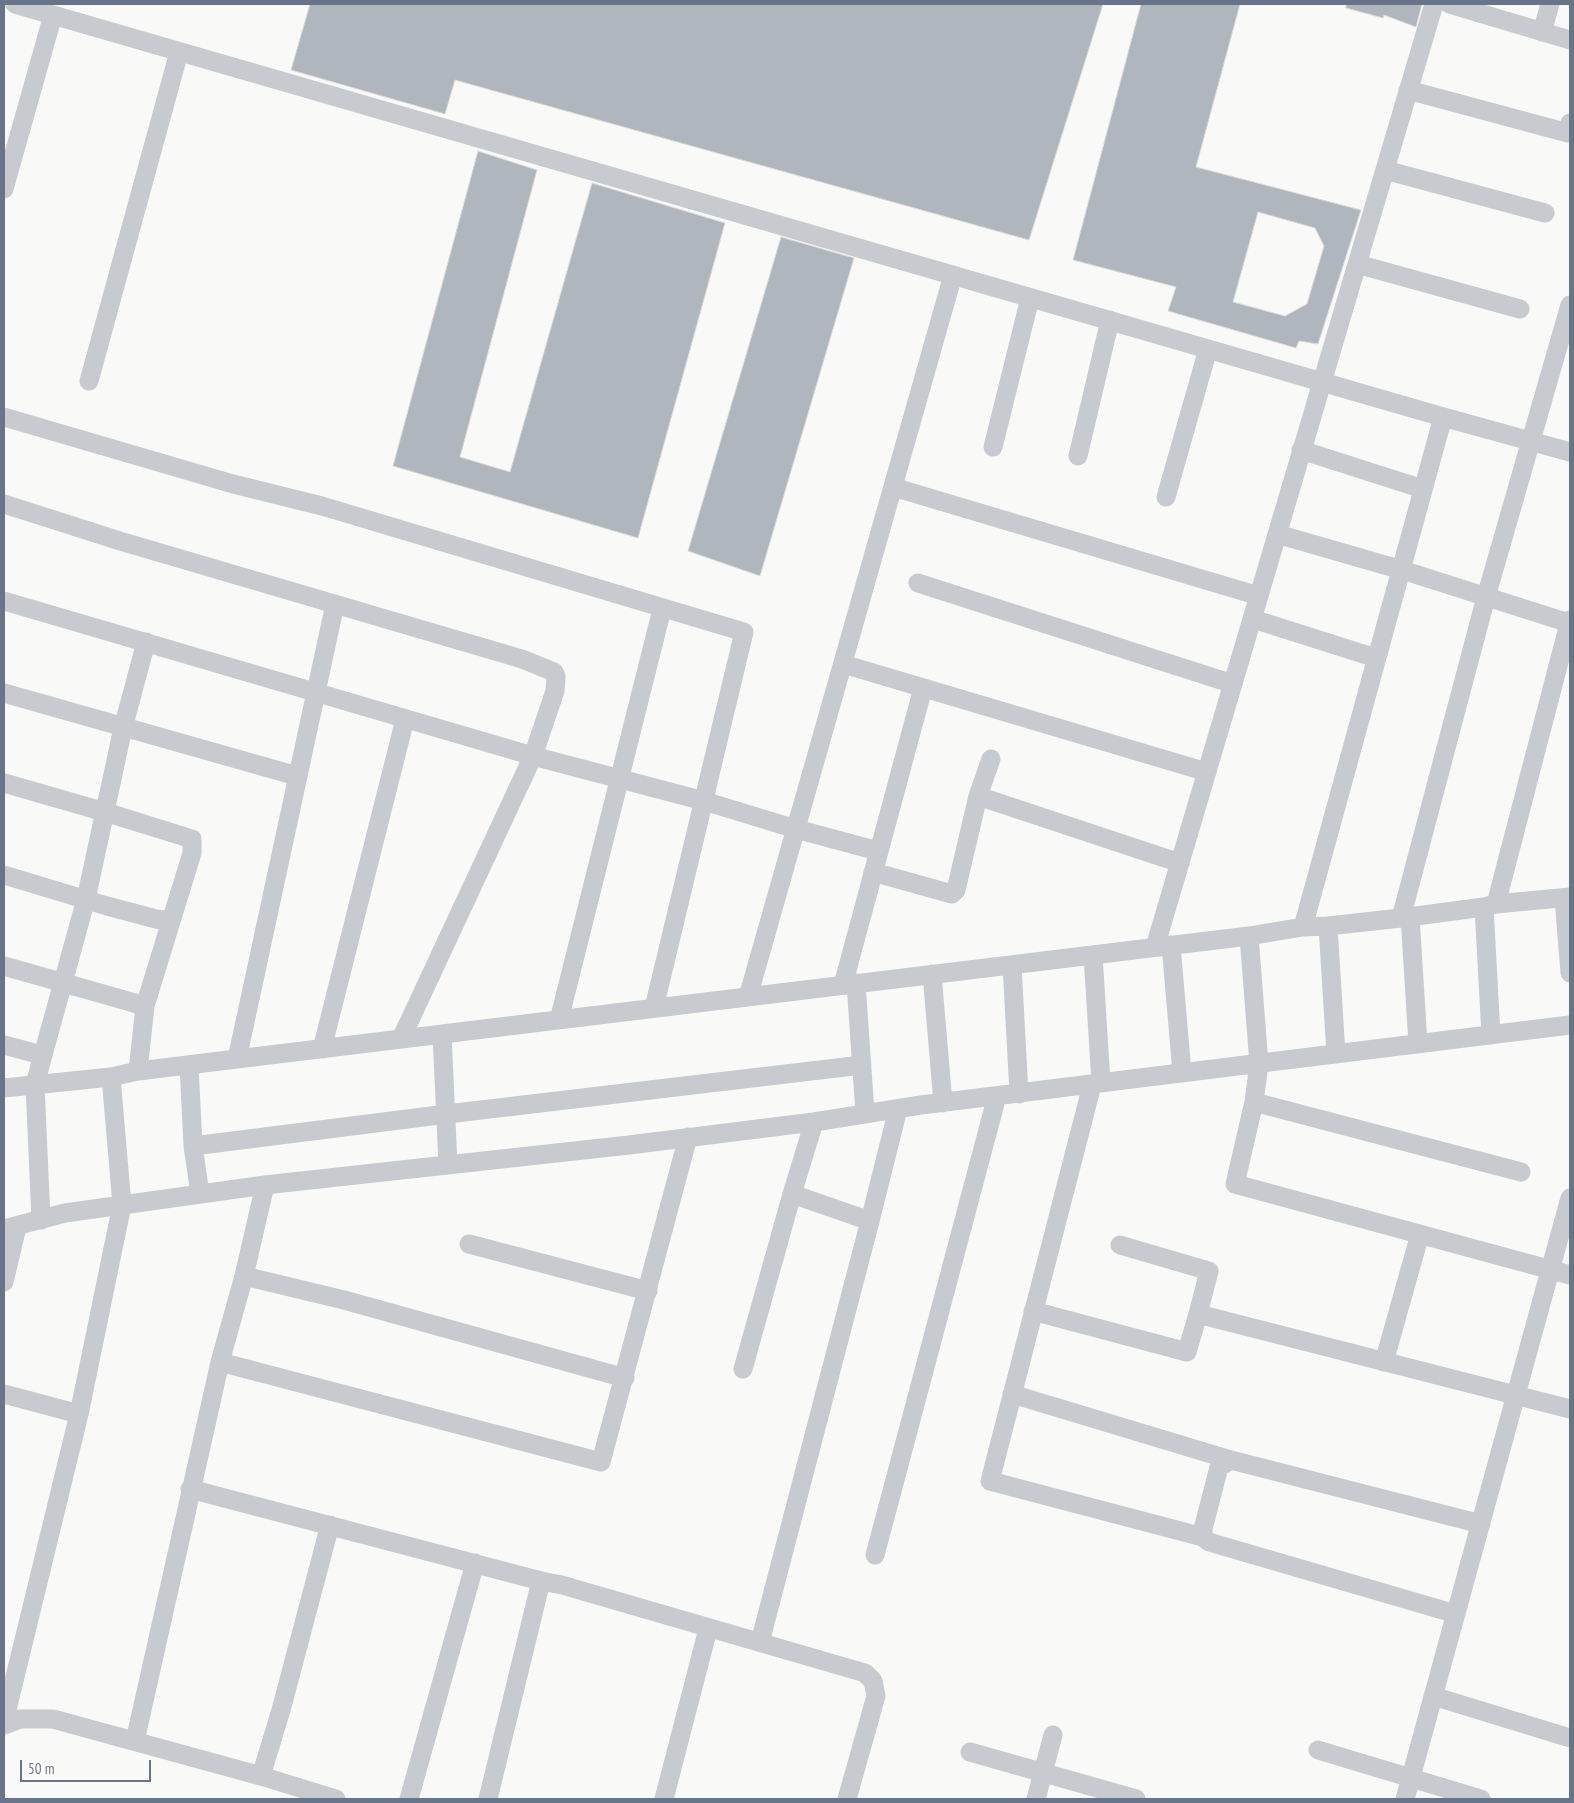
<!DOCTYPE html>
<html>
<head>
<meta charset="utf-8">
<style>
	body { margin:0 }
	#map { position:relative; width:1574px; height:1803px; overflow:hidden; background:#f9f9f7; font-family:"PT Sans Narrow",sans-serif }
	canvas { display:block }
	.frame { position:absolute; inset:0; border:5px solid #677489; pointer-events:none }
	.scale { position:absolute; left:20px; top:1760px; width:131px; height:22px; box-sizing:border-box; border:2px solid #677489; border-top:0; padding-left:6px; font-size:15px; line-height:18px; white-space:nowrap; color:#677489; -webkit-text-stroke:4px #fff; paint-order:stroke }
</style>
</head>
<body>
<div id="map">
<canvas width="1574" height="1803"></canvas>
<div class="frame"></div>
<div class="scale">50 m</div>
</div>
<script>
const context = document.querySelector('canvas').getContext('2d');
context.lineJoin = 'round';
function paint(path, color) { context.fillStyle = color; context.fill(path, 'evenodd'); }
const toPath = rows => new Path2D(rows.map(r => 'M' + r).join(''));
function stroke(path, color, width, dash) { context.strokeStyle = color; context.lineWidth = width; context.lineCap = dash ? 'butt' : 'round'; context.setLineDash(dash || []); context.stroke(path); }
const building = toPath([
	[310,4,1103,4,1029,240,455,80,445,114,291,70,310,4],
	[1141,4,1240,4,1196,167,1361,210,1318,344,1299,341,1296,348,1168,311,1176,287,1073,260,1141,4],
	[1258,212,1315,228,1324,246,1307,304,1285,316,1233,302,1258,212],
	[1346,4,1422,4,1416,27,1384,15,1383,18,1346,8,1346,4],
	[478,151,537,170,460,457,510,472,592,183,725,223,638,538,393,466,478,151],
	[781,237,854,258,760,576,688,551,781,237]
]);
const street = toPath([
	[15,4,1443,417,1570,452],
	[1449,4,1570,40],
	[1542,32,1550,4],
	[1408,90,1568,133,1570,123],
	[1385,170,1545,213],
	[4,189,53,15],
	[1357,264,1520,309],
	[89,381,179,52],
	[4,417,233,484,322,506,744,632,654,1008],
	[993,447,1030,298],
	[1301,450,1423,489],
	[1078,456,1110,320],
	[893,487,1259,596],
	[1166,497,1208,349],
	[4,504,120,541,522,659,554,672,556,676,555,691,533,756,401,1039],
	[1277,534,1402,570,1569,623],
	[918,583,1233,684],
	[4,601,533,756,704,801,796,829,878,851],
	[1253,619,1376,658],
	[843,664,1207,772],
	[4,693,297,776],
	[4,783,105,812,192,839,192,853,145,1006,138,1071],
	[978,796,991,759],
	[873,872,952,894,956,890,978,796,1180,863],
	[4,875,107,906,156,919,170,921],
	[1564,898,1570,973],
	[1496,904,1570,620],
	[1484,907,1491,1035],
	[1410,916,1418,1044],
	[1401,918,1486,597,1570,305],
	[1328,926,1336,1054],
	[1303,927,1443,417],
	[1249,936,1259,1064,1254,1102,1235,1184,1570,1275],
	[1171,945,1182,1073],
	[1155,947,1434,4],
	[1093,955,1101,1083],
	[1012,965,1019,1094],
	[4,966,145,1006],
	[932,974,943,1103],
	[856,983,865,1113],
	[843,985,923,688],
	[748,997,953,275],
	[559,1020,662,609],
	[442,1034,448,1165],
	[4,1045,42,1055],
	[322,1049,405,719],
	[237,1059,335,604],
	[189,1065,193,1146,447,1114,862,1065],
	[1092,1085,990,1481,1203,1537,1209,1542,1456,1614],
	[4,1088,111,1077,138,1071,1249,936,1303,927,1328,926,1401,918,1484,907,1496,904,1570,897],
	[1254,1102,1521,1172],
	[193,1146,200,1194],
	[792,1194,870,1221],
	[41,1220,35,1084,86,899,123,728,146,642],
	[4,1229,65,1213,265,1185,629,1145,814,1122,921,1105,1570,1025],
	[469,1244,648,1291],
	[1120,1245,1209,1271,1198,1314],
	[244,1276,344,1300,625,1378],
	[4,1282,17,1227],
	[1033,1311,1187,1352,1198,1314,1570,1409],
	[220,1362,601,1462,688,1137],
	[1384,1362,1420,1234],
	[743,1369,792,1194,814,1122],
	[4,1394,79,1414],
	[1012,1394,1231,1460],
	[190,1489,541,1581,562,1585,865,1673,873,1681,876,1696,847,1799],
	[1203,1537,1203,1529,1219,1467,1231,1460,1481,1524],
	[875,1555,997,1096],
	[760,1642,870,1221,898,1109],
	[1433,1696,1570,1738],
	[4,1722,79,1414,122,1205,111,1077],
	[4,1725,20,1719,53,1719,261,1776,336,1799],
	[135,1741,220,1362,244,1276,265,1185],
	[1318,1750,1481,1799],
	[970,1752,1136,1799],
	[261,1776,281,1710,330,1525],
	[409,1799,475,1563],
	[488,1799,541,1581],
	[664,1799,708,1629],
	[1036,1799,1053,1735],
	[1405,1799,1570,1198]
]);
paint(building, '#b0b6be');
stroke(building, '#dbdbd9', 1);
stroke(street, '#c7cace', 19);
</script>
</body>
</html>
